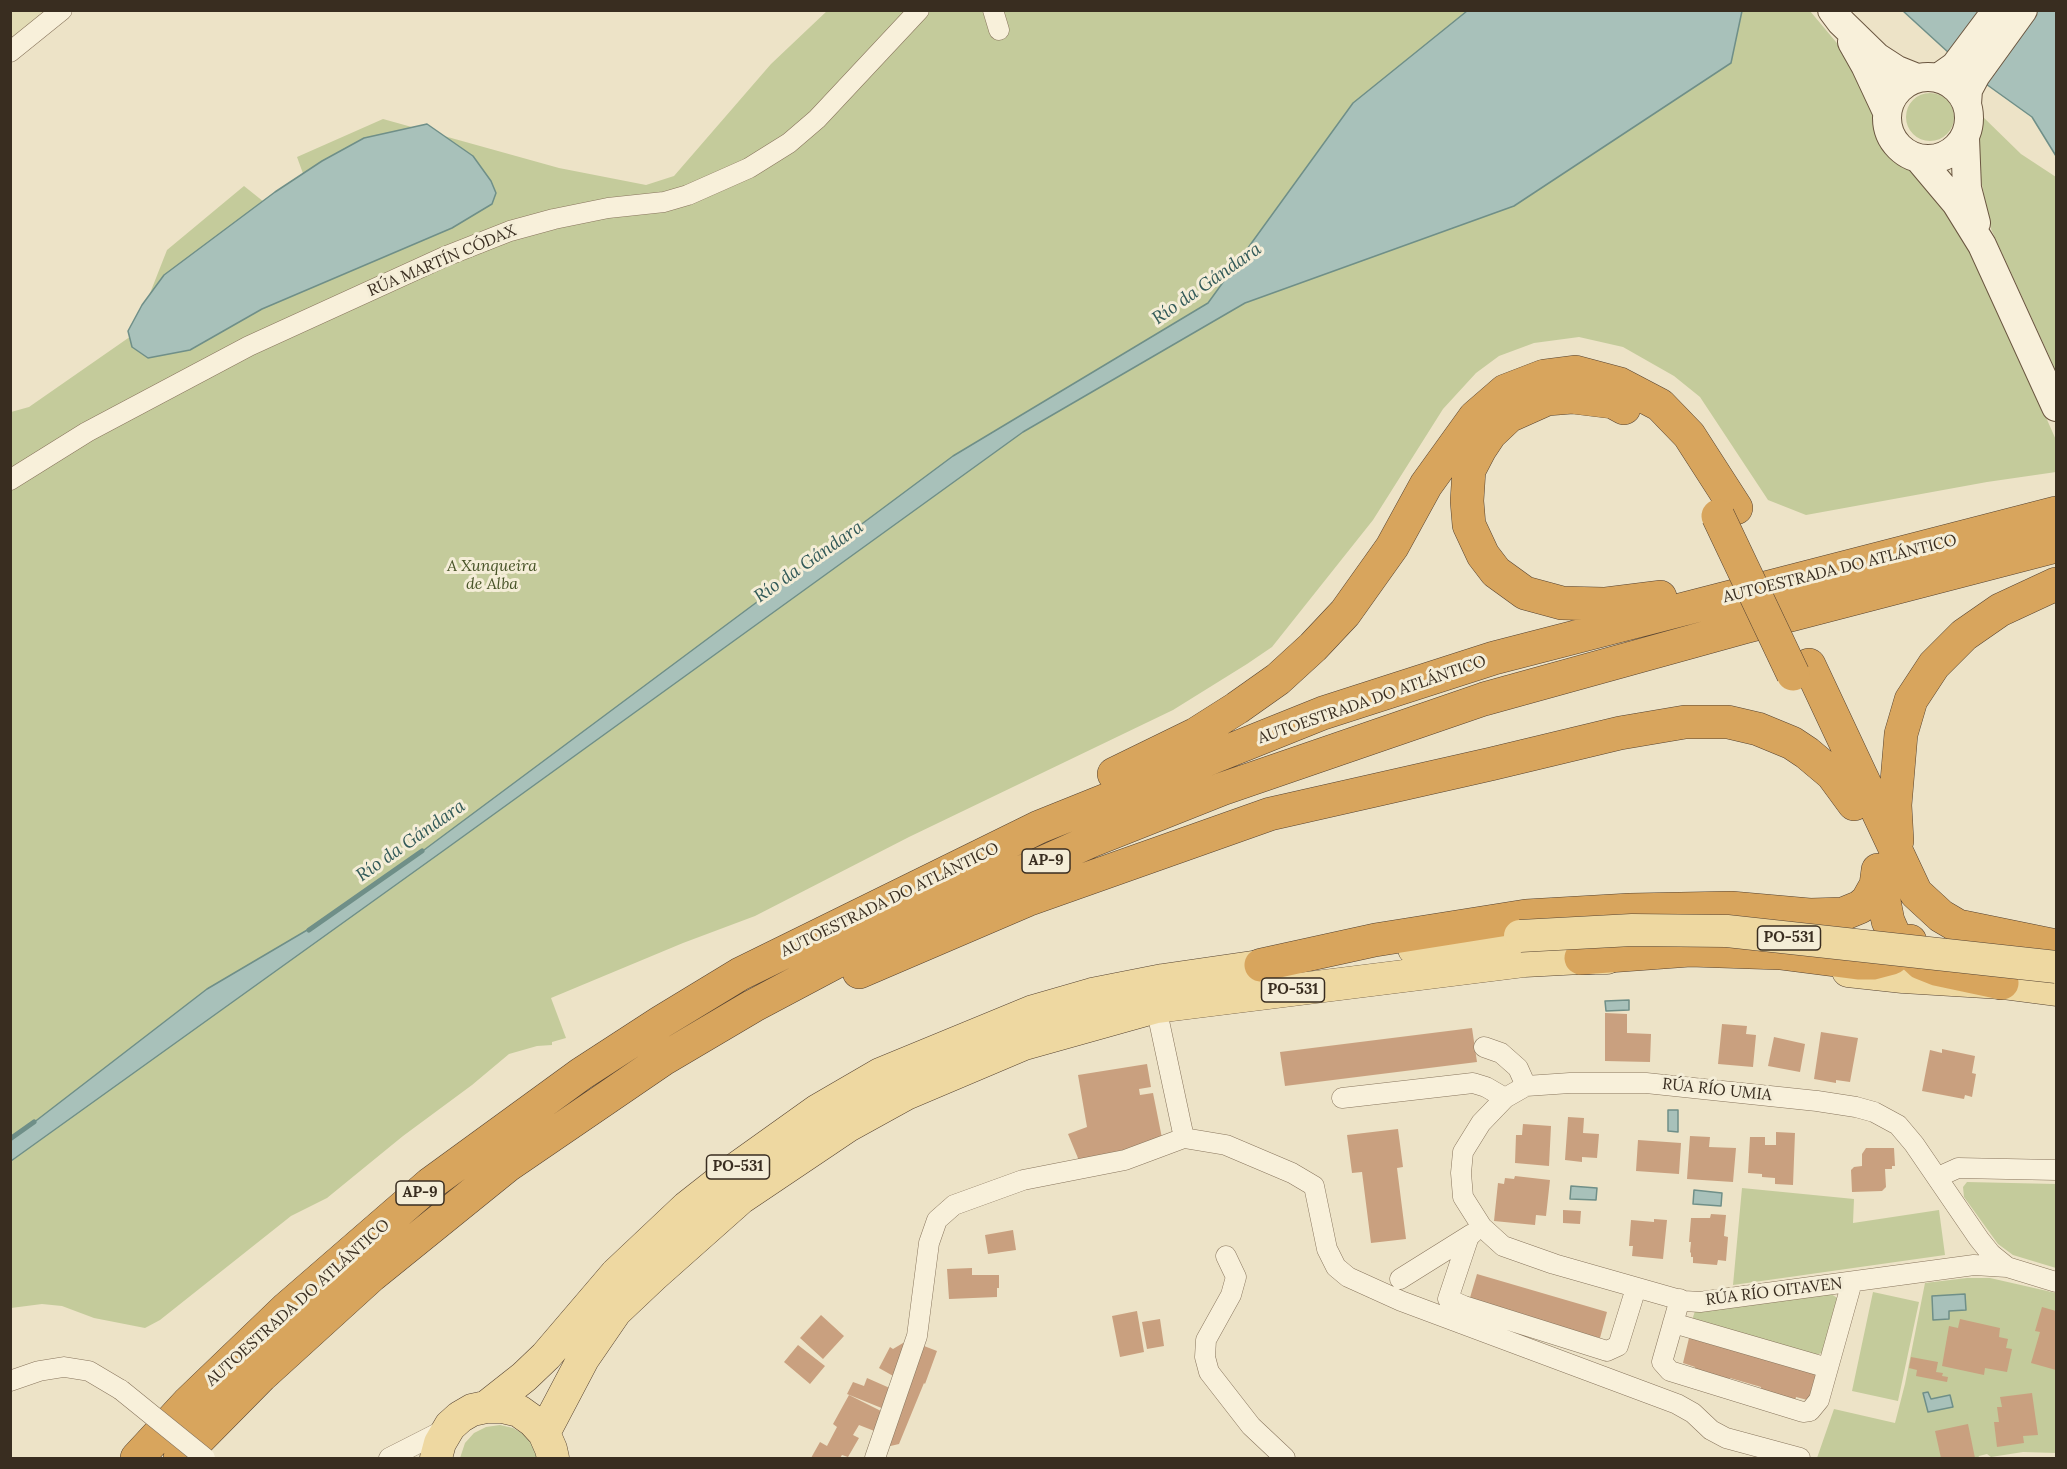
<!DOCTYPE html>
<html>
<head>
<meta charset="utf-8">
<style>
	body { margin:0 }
	#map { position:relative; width:2067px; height:1469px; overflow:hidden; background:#ede3c7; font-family:Lora,serif }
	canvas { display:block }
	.frame { position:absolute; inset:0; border:12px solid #392d20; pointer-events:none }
</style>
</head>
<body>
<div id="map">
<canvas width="2067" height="1469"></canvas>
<div class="frame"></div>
</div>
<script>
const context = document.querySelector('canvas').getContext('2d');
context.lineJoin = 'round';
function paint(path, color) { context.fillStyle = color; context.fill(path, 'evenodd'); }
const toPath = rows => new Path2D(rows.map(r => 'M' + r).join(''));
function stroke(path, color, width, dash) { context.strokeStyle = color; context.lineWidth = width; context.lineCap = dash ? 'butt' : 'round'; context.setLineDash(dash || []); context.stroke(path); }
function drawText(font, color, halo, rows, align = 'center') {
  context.font = font + ' Lora,serif'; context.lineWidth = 6; context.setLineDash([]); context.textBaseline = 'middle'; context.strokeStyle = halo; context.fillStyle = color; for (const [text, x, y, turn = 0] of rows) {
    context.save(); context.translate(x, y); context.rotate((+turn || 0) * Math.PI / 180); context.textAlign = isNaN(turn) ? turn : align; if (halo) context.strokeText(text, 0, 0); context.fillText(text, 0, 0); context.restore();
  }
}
const farmland = toPath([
	[11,11,47,11,11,44]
]);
const green = toPath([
	[828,10,1810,11,1862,73,1899,123,1930,171,1976,259,2056,440,2056,472,1987,482,1806,515,1768,500,1700,397,1674,376,1623,347,1579,337,1534,343,1499,356,1476,373,1443,409,1373,520,1272,647,1247,664,1173,710,909,837,755,916,683,943,551,998,566,1038,552,1042,552,1045,537,1046,509,1054,472,1085,403,1136,327,1198,291,1216,160,1320,145,1328,94,1318,62,1306,42,1304,11,1308,11,412,29,407,134,334,167,250,244,186,284,218,309,190,297,157,383,119,559,168,646,185,674,176,771,64],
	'1906 117a24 24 0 1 1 48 0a24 24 0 1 1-48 0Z',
	[1980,114,2021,154,2056,177,2056,371,1991,229,1977,160],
	[1967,1182,2056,1184,2056,1268,2013,1255,1998,1244,1964,1197,1963,1187],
	[1742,1188,1854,1199,1853,1223,1939,1210,1945,1255,1733,1285],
	[1967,1278,1990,1278,2056,1293,2056,1453,2023,1452,1991,1457,1987,1454,1979,1456,1978,1458,1817,1458,1834,1409,1895,1423,1905,1384,1925,1283],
	[1873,1292,1919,1302,1898,1401,1852,1391],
	[1831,1294,1839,1299,1822,1353,1811,1356,1692,1320,1695,1311],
	[500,1425,513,1428,525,1435,532,1445,537,1458,460,1458,465,1443,474,1433,486,1427]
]);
const water = toPath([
	[1467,11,1742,11,1731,63,1514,206,1245,303,1023,432,443,851,11,1161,11,1140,207,989,314,926,424,850,953,456,1208,303,1353,103,1467,11],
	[1903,11,2056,11,2056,156,2032,117,1972,74,1903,11],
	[427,124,473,156,491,181,496,193,492,204,452,228,262,309,190,350,148,358,132,347,128,331,142,305,164,275,275,192,322,161,364,138,427,124],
	[1629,1000,1629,1010,1606,1011,1605,1001,1629,1000],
	[1668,1110,1678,1110,1678,1132,1668,1131,1668,1110],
	[1571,1186,1597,1188,1596,1200,1570,1199,1571,1186],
	[1694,1190,1722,1193,1721,1206,1693,1204,1694,1190],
	[1965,1294,1966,1310,1949,1311,1949,1319,1933,1320,1932,1296,1965,1294],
	[1928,1392,1931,1399,1950,1395,1953,1407,1928,1412,1923,1393,1928,1392]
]);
const stream = toPath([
	[309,930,422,851],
	[10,1139,34,1122]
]);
const building = toPath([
	[1605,1013,1627,1014,1627,1033,1651,1034,1650,1062,1605,1061],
	[1722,1024,1747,1026,1746,1034,1756,1035,1753,1067,1718,1064],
	[1472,1028,1477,1062,1285,1086,1280,1052],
	[1821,1032,1858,1038,1850,1082,1836,1080,1836,1083,1814,1079],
	[1774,1037,1805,1044,1800,1072,1768,1066],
	[1942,1049,1975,1056,1972,1073,1976,1074,1972,1097,1965,1095,1964,1099,1922,1091,1930,1050,1942,1053],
	[1147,1064,1151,1087,1139,1089,1140,1095,1153,1093,1162,1138,1131,1150,1080,1163,1068,1134,1087,1127,1078,1075],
	[1568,1117,1584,1118,1583,1133,1599,1134,1597,1158,1582,1157,1582,1162,1565,1160],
	[1523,1124,1551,1126,1549,1166,1515,1163,1516,1135,1522,1135],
	[1398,1129,1403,1167,1397,1168,1406,1239,1371,1243,1362,1172,1352,1173,1347,1135],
	[1776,1132,1795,1133,1793,1185,1775,1184,1775,1178,1762,1177,1762,1174,1748,1173,1750,1137,1765,1137,1765,1145,1776,1145],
	[1690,1136,1710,1137,1709,1147,1736,1148,1733,1182,1687,1179],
	[1638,1140,1681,1143,1679,1174,1636,1171],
	[1866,1148,1894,1148,1895,1166,1892,1166,1892,1169,1885,1169,1886,1187,1882,1191,1852,1192,1851,1170,1854,1167,1862,1166,1862,1154],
	[1515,1176,1550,1180,1546,1216,1536,1215,1535,1225,1494,1221,1498,1183,1504,1184,1505,1178,1514,1179],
	[1563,1210,1581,1211,1580,1224,1563,1223],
	[1711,1214,1726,1215,1724,1236,1728,1237,1726,1261,1718,1260,1717,1265,1693,1263,1693,1257,1691,1257,1691,1253,1690,1252,1691,1242,1689,1242,1691,1218,1710,1218],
	[1654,1219,1667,1220,1663,1259,1632,1256,1633,1246,1629,1246,1631,1220,1654,1222],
	[1013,1230,1016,1250,988,1254,985,1235],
	[972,1268,972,1275,999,1275,999,1288,997,1288,997,1297,949,1299,947,1269],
	[1477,1274,1607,1312,1600,1338,1585,1334,1584,1338,1469,1301],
	[2042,1307,2056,1311,2056,1370,2031,1363,2040,1332,2035,1331],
	[1137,1311,1144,1352,1120,1357,1112,1316],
	[821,1315,844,1336,823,1359,800,1338],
	[1160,1319,1164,1346,1147,1349,1142,1322],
	[1960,1319,2000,1328,1999,1337,2008,1339,2006,1348,2012,1349,2007,1372,1985,1368,1984,1375,1942,1366,1949,1326,1958,1328],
	[1689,1338,1819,1375,1811,1401,1796,1397,1795,1401,1760,1391,1761,1387,1730,1378,1729,1382,1694,1372,1695,1367,1683,1363],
	[903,1343,911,1347,895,1377,879,1368,890,1347,893,1349],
	[798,1345,825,1366,810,1384,784,1362],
	[924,1346,937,1351,925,1384,924,1383,899,1444,882,1448],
	[1911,1357,1938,1362,1936,1372,1943,1373,1942,1376,1948,1377,1947,1382,1916,1376,1917,1370,1909,1368],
	[867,1378,892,1389,884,1409,847,1394,853,1382,864,1386],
	[2032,1393,2038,1435,2023,1436,2024,1443,1997,1447,1994,1422,1999,1422,1997,1407,2002,1407,2000,1397],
	[849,1395,885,1413,877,1432,859,1425,853,1435,859,1438,848,1457,842,1455,840,1458,811,1458,820,1442,827,1446,837,1427,833,1424],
	[1968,1424,1975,1458,1941,1458,1935,1431]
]);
const minor = toPath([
	[993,10,999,30],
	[10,52,62,10],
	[10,480,87,432,249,346,444,257,510,231,554,219,608,208,664,202,688,195,749,168,789,143,817,119,919,10],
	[1484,1047,1501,1053,1518,1068,1526,1086],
	[1342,1098,1473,1083,1486,1087,1505,1098],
	[1184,1138,1226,1145,1292,1173,1314,1186,1327,1249,1336,1267,1348,1277,1401,1301,1677,1404,1693,1413,1711,1430,1726,1438,1800,1458],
	[1938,1177,1958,1168,2056,1170],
	[1469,1236,1448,1299,1464,1306,1607,1351,1618,1346,1636,1288],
	[1226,1256,1236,1277,1231,1295,1206,1340,1205,1357,1209,1372,1251,1426,1285,1458],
	[2007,1267,1991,1254,1979,1239,1914,1144,1898,1125,1874,1112,1856,1107,1817,1101,1646,1083,1570,1083,1526,1086,1505,1098,1481,1123,1463,1152,1461,1173,1463,1197,1482,1227,1503,1246,1554,1264,1684,1301,1700,1302,1974,1265,2007,1267,2056,1282],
	[1400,1279,1472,1234],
	[1680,1299,1662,1362,1670,1371,1803,1412,1810,1411,1819,1400,1852,1282],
	[1673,1323,1828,1368],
	[10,1381,39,1371,64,1367,89,1371,121,1390],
	[389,1458,448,1428],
	[875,1458,917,1336,929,1243,937,1220,954,1205,1023,1180,1125,1160,1184,1138,1156,1007]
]);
const secondary = toPath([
	[1832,10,1841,22,1877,57,1897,70,1917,78],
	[1852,42,1865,65,1887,112],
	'1887 118a41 41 0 1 1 82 0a41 41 0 1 1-82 0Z',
	[1938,78,1955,66,1997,10],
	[1967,104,1968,90,1976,75,2023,10],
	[1965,138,1967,188,1976,223],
	[1919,159,1956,203,1982,245,2056,407]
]);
const primary = toPath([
	[1414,949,1520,936],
	[1848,971,1903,977,2002,983,2056,990],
	[486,1407,524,1377,546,1356,616,1274,687,1207,734,1170,818,1110,880,1074,1033,1011,1092,994,1163,980,1287,962],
	[544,1433,583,1359,616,1311,652,1277,741,1198,848,1126,906,1094,1024,1044,1156,1007,1524,961,1581,958,1607,958],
	[436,1458,440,1443,450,1426,460,1417,472,1410,486,1407,502,1407,519,1411,533,1421,544,1433,551,1449,553,1458]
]);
const motorway = toPath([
	[1624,408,1613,402,1572,397,1547,399,1509,416,1490,434,1480,449,1469,470,1467,501,1469,525,1483,555,1496,572,1525,593,1562,603,1604,604,1660,597],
	[1809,665,1916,893,1941,916,1958,926,2056,946],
	[1114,774,1196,734,1237,708,1278,679,1313,647,1345,613,1392,547,1426,485,1475,417,1505,391,1544,376,1575,372,1620,384,1660,405,1689,435,1736,508],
	[1897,841,1895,805,1901,734,1911,700,1934,665,1964,635,2000,610,2056,584],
	[1878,871,1888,921,1895,937,1905,948,1921,963,1936,969,2002,983],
	[1581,958,1690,950,1780,953,1858,963,1873,963,1892,958,1910,941],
	[1261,965,1375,940,1526,916,1630,910,1731,908,1810,915,1843,914,1860,907,1867,901,1876,885,1878,870],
	[859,972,1027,900,1270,814,1491,764,1620,733,1685,722,1728,722,1758,729,1792,743,1807,753,1832,774,1854,804],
	[137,1458,188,1403,287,1308,430,1184,581,1074,661,1022,740,974,1039,827,1323,713,1494,658,2056,513],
	[180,1458,261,1376,371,1276,507,1166,665,1058,753,1006,915,920,1091,841,1222,789,1484,699,1744,627,2056,546]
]);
const minorBridge = toPath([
	[121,1390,205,1458]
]);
const primaryBridge = toPath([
	[1520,936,1632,930,1727,931,2056,967]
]);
const motorwayBridge = toPath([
	[1718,516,1793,674]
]);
const shields = [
	[1046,861,48],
	[1789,938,63],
	[1293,990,63],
	[738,1167,63],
	[420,1193,48]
];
const shieldNames = [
	["AP-9",1046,861],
	["PO-531",1789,938],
	["PO-531",1293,990],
	["PO-531",738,1167],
	["AP-9",420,1193]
];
const streetNames = [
	["RÚA MARTÍN CÓDAX",442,261,-23],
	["AUTOESTRADA DO ATLÁNTICO",1840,569,-14],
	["AUTOESTRADA DO ATLÁNTICO",1372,700,-19],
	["AUTOESTRADA DO ATLÁNTICO",890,900,-26],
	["RÚA RÍO UMIA",1717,1090,6],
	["RÚA RÍO OITAVEN",1774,1292,-7],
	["AUTOESTRADA DO ATLÁNTICO",298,1303,-42]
];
const parkNames = [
	["A Xunqueira",492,566],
	["de Alba",492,584]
];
const waterNames = [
	["Río da Gándara",1207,284,-35],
	["Río da Gándara",809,562,-35],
	["Río da Gándara",411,841,-35]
];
paint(farmland, '#e2dcb5');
paint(green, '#c4cb9b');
paint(water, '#a8c1ba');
stroke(water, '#6f8f88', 1.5);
stroke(stream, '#6f8f88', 5);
paint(building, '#c9a07f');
stroke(minor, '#88755d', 21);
stroke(secondary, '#6a5640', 30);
stroke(primary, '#564331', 33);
stroke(motorway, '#564331', 34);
stroke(minor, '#f8f0da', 20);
stroke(secondary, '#f8f0da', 28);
stroke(primary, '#eed8a1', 32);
stroke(motorway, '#d8a55d', 33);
stroke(minorBridge, '#88755d', 21, []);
stroke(primaryBridge, '#564331', 33, []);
stroke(motorwayBridge, '#564331', 34, []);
stroke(minorBridge, '#f8f0da', 20);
stroke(primaryBridge, '#eed8a1', 32);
stroke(motorwayBridge, '#d8a55d', 33);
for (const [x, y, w] of shields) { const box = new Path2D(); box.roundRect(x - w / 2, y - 12, w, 24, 4.5); context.fillStyle = '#f4edd7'; context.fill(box); stroke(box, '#392d20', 1.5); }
drawText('bold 15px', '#392d20', null, shieldNames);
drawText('16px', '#392d20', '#f4edd7', streetNames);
drawText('italic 16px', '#485428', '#f4edd7', parkNames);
drawText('italic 18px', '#305857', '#f4edd7', waterNames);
</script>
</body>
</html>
